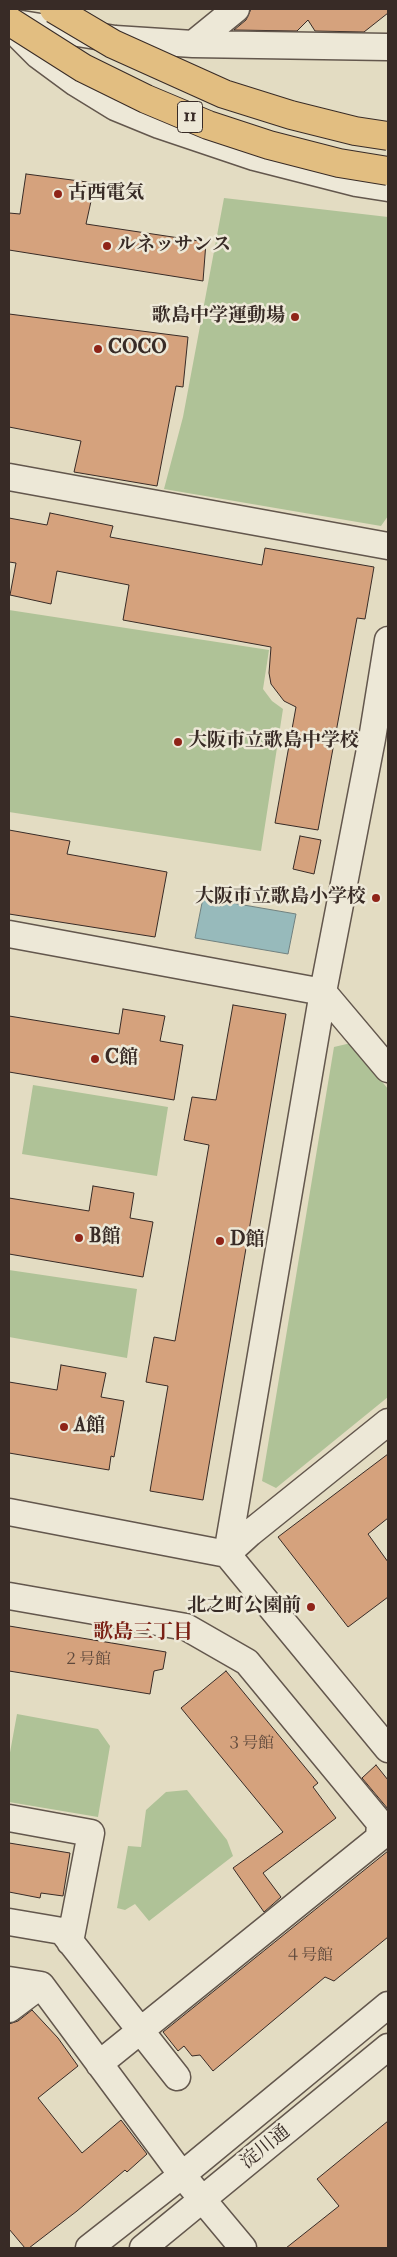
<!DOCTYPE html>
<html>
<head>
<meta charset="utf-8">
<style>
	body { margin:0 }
	#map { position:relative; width:397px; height:2257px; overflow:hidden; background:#e3dcc2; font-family:"IM FELL Double Pica",serif }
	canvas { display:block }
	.frame { position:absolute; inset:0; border:10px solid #382b26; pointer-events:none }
</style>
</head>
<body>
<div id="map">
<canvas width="397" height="2257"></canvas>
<div class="frame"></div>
</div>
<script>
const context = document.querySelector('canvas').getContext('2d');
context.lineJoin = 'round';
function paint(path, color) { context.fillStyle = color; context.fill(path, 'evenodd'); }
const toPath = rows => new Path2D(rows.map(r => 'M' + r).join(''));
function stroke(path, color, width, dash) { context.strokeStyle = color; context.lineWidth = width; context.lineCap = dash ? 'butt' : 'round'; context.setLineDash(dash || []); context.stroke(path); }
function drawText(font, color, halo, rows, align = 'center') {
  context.font = font + ' "IM FELL Double Pica","Noto Serif JP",serif'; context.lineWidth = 5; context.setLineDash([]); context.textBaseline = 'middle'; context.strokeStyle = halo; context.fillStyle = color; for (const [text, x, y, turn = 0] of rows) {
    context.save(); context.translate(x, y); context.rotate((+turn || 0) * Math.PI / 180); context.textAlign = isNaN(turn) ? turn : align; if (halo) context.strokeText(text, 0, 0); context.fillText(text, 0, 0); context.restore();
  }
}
const green = toPath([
	[224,198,388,217,388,516,381,526,164,489,183,417],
	[9,610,269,650,263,689,272,701,283,709,261,851,9,812],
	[351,1043,388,1089,388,1397,276,1488,262,1481,334,1047],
	[33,1085,168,1107,157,1176,22,1154],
	[9,1270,137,1289,127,1358,9,1337],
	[17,1714,98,1729,110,1746,98,1817,9,1802,9,1758],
	[187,1790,227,1840,233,1856,149,1921,135,1904,125,1910,117,1908,128,1846,141,1847,146,1810,166,1792]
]);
const water = toPath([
	[203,898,296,914,288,954,195,938,203,898]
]);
const building = toPath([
	[251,9,388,9,388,13,364,32,315,31,308,20,297,31,234,30,246,20,251,9],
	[26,174,95,183,86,224,206,242,203,281,9,250,9,213,20,214,26,174],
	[9,314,188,337,183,387,176,386,157,486,74,472,81,441,9,427,9,314],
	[50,513,113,526,110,537,262,565,265,548,374,567,365,619,357,618,318,830,275,823,296,707,284,701,271,684,269,673,271,647,123,620,129,585,57,571,51,604,10,595,16,563,9,562,9,518,47,525,50,513],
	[9,830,70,841,67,854,167,872,155,937,9,914,9,830],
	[300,836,321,840,314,874,293,869,300,836],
	[233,1005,286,1014,203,1500,150,1491,168,1386,146,1382,154,1337,175,1341,209,1145,184,1140,192,1097,216,1100,233,1005],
	[123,1009,165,1016,160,1041,183,1045,174,1100,9,1072,9,1016,119,1034,123,1009],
	[93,1186,134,1193,130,1218,153,1222,143,1277,9,1254,9,1198,89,1211,93,1186],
	[61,1365,106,1373,101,1397,124,1401,114,1457,111,1456,109,1470,9,1453,9,1382,57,1390,61,1365],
	[388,1454,388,1518,368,1534,388,1562,388,1597,348,1627,278,1537,388,1454],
	[9,1626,166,1652,163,1669,154,1671,150,1694,9,1671,9,1626],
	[226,1671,318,1783,313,1787,336,1818,263,1873,281,1897,264,1912,233,1868,283,1832,181,1708,226,1671],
	[376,1765,388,1780,388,1809,362,1778,376,1765],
	[9,1843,70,1853,63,1896,41,1893,40,1898,9,1892,9,1843],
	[388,1851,388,1937,334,1981,325,1977,213,2071,200,2055,192,2056,184,2046,178,2051,163,2032,388,1851],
	[32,2010,58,2038,78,2066,38,2098,82,2153,121,2120,147,2154,127,2172,125,2170,77,2211,29,2248,25,2248,9,2229,9,2024,18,2021,32,2010],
	[388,2121,388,2248,286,2248,339,2206,317,2179,388,2121]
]);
const minor = toPath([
	[9,22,115,39,193,44,388,47],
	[20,37,38,55,76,83,115,107,159,125,254,157,356,183,388,188],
	[193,44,236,9],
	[9,477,388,546],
	[9,934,323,992,388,1069],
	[9,1512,227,1554,388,1749],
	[227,1554,323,992,372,739,388,640],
	[227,1554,250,1533,388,1422],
	[9,1596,186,1627,247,1662,380,1823,379,1838,99,2064],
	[9,1818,91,1833,70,1942],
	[9,1922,62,1931,177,2077],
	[9,1980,41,1985,182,2175,243,2248],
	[9,2009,41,1985],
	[89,2248,182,2175,388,2005],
	[143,2248,388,2047]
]);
const highwayBridge = toPath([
	[54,9,113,44,224,94,291,115,355,131,388,136],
	[9,21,83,68,146,99,208,125,269,145,339,163,388,171]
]);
const markers = [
	[58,194,5,"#8f2418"],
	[107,246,5,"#8f2418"],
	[295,317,5,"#8f2418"],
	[98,349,5,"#8f2418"],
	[178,742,5,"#8f2418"],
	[376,898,5,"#8f2418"],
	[95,1059,5,"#8f2418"],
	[79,1238,5,"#8f2418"],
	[220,1241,5,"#8f2418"],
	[64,1427,5,"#8f2418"],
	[311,1607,5,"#8f2418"]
];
const numberNames = [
	["２号館",87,1661],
	["３号館",250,1745],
	["４号館",309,1957]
];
const shields = [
	[190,117,25]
];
const shieldNames = [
	["11",190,117]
];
const poiNames = [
	["古西電気",68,194],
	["ルネッサンス",117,246],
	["歌島中学運動場",285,317,"right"],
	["COCO",108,349],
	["大阪市立歌島中学校",188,742],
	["大阪市立歌島小学校",366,898,"right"],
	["C館",105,1059],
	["B館",89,1238],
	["D館",230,1241],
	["A館",74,1427],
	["北之町公園前",301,1607,"right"]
];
const streetNames = [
	["淀川通",266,2148,-39]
];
const neighbourhoodNames = [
	["歌島三丁目",143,1634]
];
paint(green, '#afc297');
paint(water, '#97babb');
stroke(water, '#71817f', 1);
paint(building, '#d5a27d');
stroke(building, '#382b26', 1);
stroke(minor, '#63574d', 29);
stroke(minor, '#ede8d7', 26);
stroke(highwayBridge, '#382b26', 30, []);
stroke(highwayBridge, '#e2be81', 28);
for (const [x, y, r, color] of markers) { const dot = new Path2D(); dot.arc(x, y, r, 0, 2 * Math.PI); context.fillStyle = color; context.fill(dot); stroke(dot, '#ede8d7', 2); }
drawText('16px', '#5f493c', null, numberNames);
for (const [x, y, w] of shields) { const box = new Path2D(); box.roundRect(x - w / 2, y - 15.5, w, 31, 4); context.fillStyle = '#ede8d7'; context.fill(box); stroke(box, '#382b26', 1); }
drawText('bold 18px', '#382b26', null, shieldNames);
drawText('bold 19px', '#382b26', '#ede8d7', poiNames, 'left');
drawText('19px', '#382b26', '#ede8d7', streetNames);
drawText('bold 20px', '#7a1f14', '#ede8d7', neighbourhoodNames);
</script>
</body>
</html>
